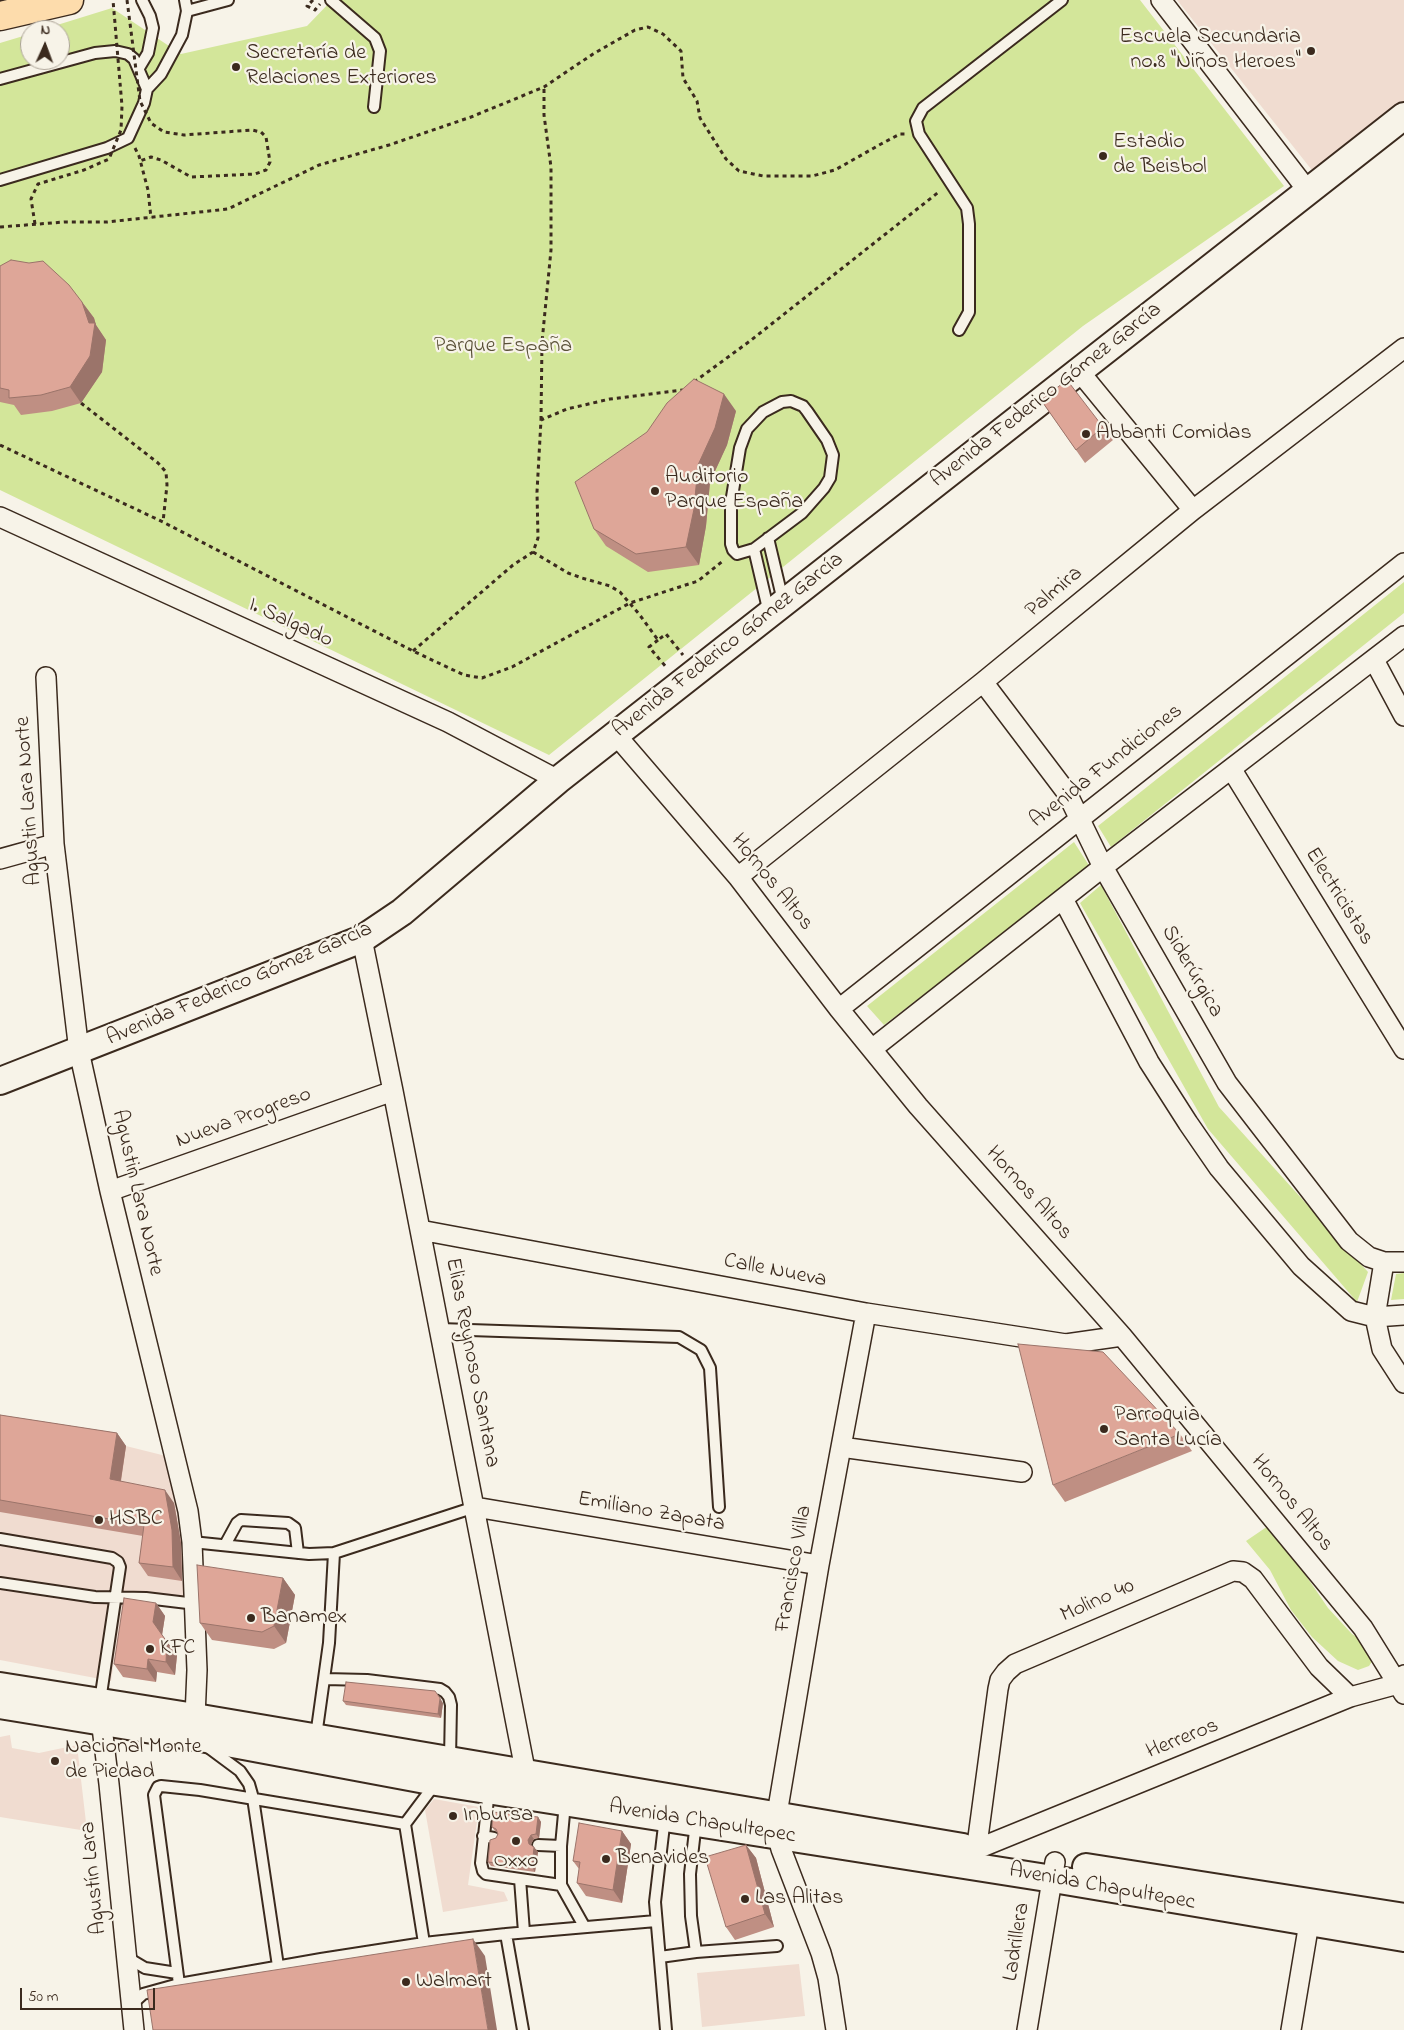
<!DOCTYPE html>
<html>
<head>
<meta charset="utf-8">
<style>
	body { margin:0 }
	#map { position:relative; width:1404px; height:2030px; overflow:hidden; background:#f7f3e8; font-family:"Indie Flower",sans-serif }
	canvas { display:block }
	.north { position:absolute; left:20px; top:20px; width:50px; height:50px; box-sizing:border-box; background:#f7f3e8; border:1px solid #aca397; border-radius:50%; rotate:2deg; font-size:14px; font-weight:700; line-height:20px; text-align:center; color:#3b2a1e }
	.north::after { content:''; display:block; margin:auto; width:18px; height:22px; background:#3b2a1e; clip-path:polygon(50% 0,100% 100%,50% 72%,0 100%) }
	.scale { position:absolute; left:20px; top:1988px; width:135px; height:22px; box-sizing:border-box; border:2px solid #3b2a1e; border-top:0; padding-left:6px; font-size:15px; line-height:18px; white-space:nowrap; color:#3b2a1e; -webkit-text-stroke:4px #f7f3e8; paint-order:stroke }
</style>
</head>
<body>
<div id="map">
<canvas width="1404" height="2030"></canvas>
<div class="north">N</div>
<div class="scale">50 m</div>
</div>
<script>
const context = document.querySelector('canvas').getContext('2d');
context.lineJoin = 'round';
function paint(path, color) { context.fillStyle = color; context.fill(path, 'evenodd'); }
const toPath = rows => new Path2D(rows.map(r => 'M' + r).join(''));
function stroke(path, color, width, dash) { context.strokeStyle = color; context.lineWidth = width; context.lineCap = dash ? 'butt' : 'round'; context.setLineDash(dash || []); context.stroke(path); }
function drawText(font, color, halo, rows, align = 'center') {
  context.font = font + ' "Indie Flower",sans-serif'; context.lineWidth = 4.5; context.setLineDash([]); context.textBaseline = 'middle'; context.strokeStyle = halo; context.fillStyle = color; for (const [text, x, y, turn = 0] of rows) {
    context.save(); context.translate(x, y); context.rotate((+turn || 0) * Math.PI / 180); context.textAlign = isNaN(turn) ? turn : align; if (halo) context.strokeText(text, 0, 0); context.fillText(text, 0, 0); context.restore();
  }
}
const built = toPath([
	[1177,0,1404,0,1404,102,1315,174],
	[0,1426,126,1446,166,1456,175,1503,185,1539,184,1608,144,1601,121,1616,111,1681,0,1660],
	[10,1735,12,1748,39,1753,77,1745,87,1831,0,1817,0,1737],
	[434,1799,479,1807,468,1885,504,1892,508,1901,443,1912,425,1810],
	[799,1964,805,2016,702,2027,697,1973]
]);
const green = toPath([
	[332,0,1140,0,1284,186,1083,326,549,755,0,490,0,43,30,34,30,60,60,60,60,30,41,30,112,8,181,54,307,26],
	[1404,582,1404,613,1111,847,1098,826],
	[1074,842,1090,867,884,1025,867,1006],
	[1101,885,1219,1107,1368,1272,1357,1302,1208,1129,1080,903],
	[1404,1273,1404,1299,1391,1300,1396,1274],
	[1271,1524,1328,1608,1352,1634,1368,1644,1373,1660,1369,1666,1358,1670,1338,1661,1312,1637,1291,1610,1270,1570,1246,1541]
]);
const path = toPath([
	[313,0,307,6,315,10,320,4],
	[135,148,139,156,148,190,151,218],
	[0,227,64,222,107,222,228,209,319,165,389,145,471,117,544,87,593,54,635,30,648,27,663,34,681,51,683,78,697,101,700,118,726,159,739,171,763,176,812,176,835,170,881,144,900,134,905,134],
	[694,382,750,341,940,191],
	[81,403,158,463,166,472,167,485,163,522],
	[541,420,542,342,551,250,551,167,544,115,544,87],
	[0,445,163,522,413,651,464,675,482,678,512,667,630,603,698,581,724,560],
	[533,552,568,573,582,578,610,586,620,592,639,614,658,640,666,634,683,655],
	[658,640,649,647,667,668],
	[413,651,513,565,533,552,538,538,537,492,541,420,567,409,610,399,683,390]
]);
const lane = toPath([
	[331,0,375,38,380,51,374,107],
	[187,11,228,0],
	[139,68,148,53,153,28,150,16,142,0],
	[0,79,95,53,115,51,128,54,134,59,147,89,144,103,128,138,107,148,0,180],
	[147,89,161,74,182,35,187,11,185,0],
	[959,330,969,312,969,224,967,208,919,134,916,121,923,108,1062,0],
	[791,401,803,406,807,411,827,440,833,455,830,478,824,488,802,513,754,549,737,554,733,550,731,544,731,503,740,448,747,429,763,412,782,402,791,401],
	[768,538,783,601],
	[754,549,769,613],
	[440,1329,679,1337,701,1350,710,1368,719,1507],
	[0,1539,112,1558,118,1562,120,1567,100,1701],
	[192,1542,309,1554,334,1553,329,1643,316,1736],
	[225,1545,237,1523,241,1520,288,1523,295,1528,298,1553],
	[334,1553,475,1507],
	[0,1583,95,1597,146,1598,196,1604],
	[325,1679,367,1680,440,1689,445,1692,449,1697,451,1705,450,1759],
	[209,1748,240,1771,249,1784,253,1798,278,1966],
	[489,1790,481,1863,483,1871,486,1874,561,1885,561,1846,565,1803],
	[665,1817,655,1902,666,2030],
	[696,1822,690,1874,691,1916,696,1952,777,1946],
	[483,1836,494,1838],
	[538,1845,561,1846],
	[520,1879,524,1932],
	[561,1885,584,1926],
	[506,1934,523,2030],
	[424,1943,405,1824,435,1784],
	[660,1957,696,1952],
	[128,1958,145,1968,177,1973],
	[179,1984,154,1795,158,1787,161,1786,200,1790,405,1824],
	[132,2004,143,1994,179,1984,321,1959,424,1943,506,1934,656,1921]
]);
const street = toPath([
	[1161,0,1308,191],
	[1079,371,1193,510],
	[0,517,448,722,558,780],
	[1374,660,1404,716],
	[46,677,54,844,79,1051,110,1191,188,1511,192,1542,197,1670,195,1717],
	[983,682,1067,793,1103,867,1227,1083,1349,1241,1369,1257,1384,1262,1404,1262],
	[616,735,738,877,839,1009,918,1106,1122,1336,1363,1628,1404,1694],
	[1232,770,1404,1049],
	[0,859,54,844],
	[738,877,983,682,1193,510,1404,348],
	[1063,899,1149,1062,1188,1123,1219,1168,1301,1266,1351,1311,1375,1317,1404,1315],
	[362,939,393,1091,528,1785],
	[839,1009,1404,563],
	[872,1049,1103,867,1404,636],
	[110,1191,393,1091],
	[420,1230,866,1313,1066,1344,1122,1336],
	[1384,1262,1375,1317,1382,1349,1404,1383],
	[841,1447,1022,1472],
	[475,1507,819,1565],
	[100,1711,109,1784,134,2030],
	[977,1849,1350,1697,1398,1684,1404,1675],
	[974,1867,998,1689,1000,1680,1006,1672,1015,1664,1233,1571,1243,1572,1253,1579,1319,1667,1350,1697],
	[836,2030,828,1978,821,1953,781,1849,777,1834,777,1814,819,1565,866,1313],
	[1027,2030,1055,1862],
	[1291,2030,1311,1911]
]);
const secondary = toPath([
	[0,1081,362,939,402,912,558,780,1404,116],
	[0,1686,195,1717,963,1847],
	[0,1705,195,1737,436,1782,1053,1879,1404,1938],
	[1086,1867,1404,1917]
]);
const highway = toPath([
	[0,16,69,0]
]);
const pathBridge = toPath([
	[127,0,140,101,151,123,164,132,184,135,252,130,261,132,266,137,270,162,266,170,255,174,191,177,161,160,151,157,140,161],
	[35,224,31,199,38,184,84,170,109,159,121,130,122,106,113,0]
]);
const wall = toPath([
	[0,266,82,302,94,318,96,325,106,340,102,372,81,403,52,411,21,415,14,405,0,402],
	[1041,400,1103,427,1113,440,1085,463],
	[736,411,727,445,710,482,706,526,699,565,648,572,606,546,594,529],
	[0,1415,117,1433,126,1446,121,1481,174,1503,181,1543,182,1581,148,1576,139,1563,143,1536,0,1512],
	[1180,1434,1192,1451,1065,1502,1053,1485],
	[283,1578,295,1595,286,1643,274,1649,212,1640,200,1623],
	[156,1603,165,1616,162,1635,177,1655,175,1675,157,1672,156,1682,123,1677,114,1664],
	[343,1701,443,1703,441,1718,346,1705],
	[538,1817,541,1822,539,1838,534,1839,531,1844,532,1846,538,1852,535,1872,491,1866,488,1862,498,1834,497,1832,495,1831,492,1827],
	[622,1831,631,1844,622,1903,586,1896,577,1883,579,1869,573,1861],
	[746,1845,756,1858,774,1927,735,1940,726,1927]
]);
const shadedWall = toPath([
	[82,302,94,318,96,325,106,340,102,372,81,403,70,387,89,323],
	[724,394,736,411,727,445,710,482,706,526,699,565,686,547,698,465],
	[117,1433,126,1446,119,1492,110,1479],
	[165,1490,174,1503,181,1543,182,1581,173,1567],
	[283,1578,295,1595,286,1643,274,1626],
	[156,1603,165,1616,162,1635,153,1622],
	[167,1642,177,1655,175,1675,166,1662],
	[148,1659,157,1672,156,1682,147,1669],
	[440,1698,443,1703,441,1718,438,1714],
	[538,1817,541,1822,539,1838,536,1834],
	[622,1831,631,1844,622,1903,613,1890],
	[531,1835,534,1839,531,1844,532,1849,529,1844,528,1840],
	[746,1845,756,1858,774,1927,765,1914],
	[534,1847,538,1852,535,1872,532,1867],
	[473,1939,485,1956,497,2030,488,2030]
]);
const building = toPath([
	[11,260,29,263,43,261,69,285,82,302,89,323,95,323,90,356,70,387,41,395,9,398,9,390,0,388,0,266,11,260],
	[694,379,724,394,715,428,698,465,694,509,686,547,636,554,594,529,575,482,647,432,667,403,694,379],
	[1067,380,1103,427,1076,450,1041,400,1067,380],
	[1018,1344,1103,1352,1180,1434,1053,1485,1018,1344],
	[0,1415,117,1433,110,1479,165,1490,172,1530,173,1567,139,1563,144,1525,0,1500,0,1415],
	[197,1565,283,1578,274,1626,262,1632,200,1623,197,1565],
	[124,1598,156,1603,153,1622,167,1642,166,1662,148,1659,147,1669,114,1664,124,1598],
	[346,1682,435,1691,440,1698,438,1714,343,1701,346,1682],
	[493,1812,538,1817,536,1834,531,1835,528,1840,529,1844,534,1847,532,1867,488,1862,490,1840,496,1838,498,1834,496,1829,492,1827,493,1812],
	[579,1823,622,1831,613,1890,577,1883,580,1862,573,1861,579,1823],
	[746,1845,765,1914,726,1927,705,1857,746,1845],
	[473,1939,488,2030,153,2030,147,1990,473,1939]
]);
const markers = [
	[1311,51,5,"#3b2a1e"],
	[236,67,5,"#3b2a1e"],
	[1103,156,5,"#3b2a1e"],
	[1086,434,5,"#3b2a1e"],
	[655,491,5,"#3b2a1e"],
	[1104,1429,5,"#3b2a1e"],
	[99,1520,5,"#3b2a1e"],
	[251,1618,5,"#3b2a1e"],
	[150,1649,5,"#3b2a1e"],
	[55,1761,5,"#3b2a1e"],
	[453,1816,5,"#3b2a1e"],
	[516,1841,5,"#3b2a1e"],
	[606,1859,5,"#3b2a1e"],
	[745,1899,5,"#3b2a1e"],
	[406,1982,5,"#3b2a1e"]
];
const poiNames = [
	["Escuela Secundaria",1301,38,"right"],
	["no.8 \"Niños Heroes\"",1301,63,"right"],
	["Secretaría de",246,54],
	["Relaciones Exteriores",246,79],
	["Estadio",1113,143],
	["de Beisbol",1113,168],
	["Abbanti Comidas",1096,434],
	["Auditorio",665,478],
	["Parque España",665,503],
	["Parroquia",1114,1416],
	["Santa Lucía",1114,1441],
	["HSBC",109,1520],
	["Banamex",261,1618],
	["KFC",160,1649],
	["Nacional Monte",65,1748],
	["de Piedad",65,1773],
	["Inbursa",463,1816],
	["Benavides",616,1859],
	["Oxxo",516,1862,"center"],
	["Las Alitas",755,1899],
	["Walmart",416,1982]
];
const parkNames = [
	["Parque España",503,347]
];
const streetNames = [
	["Avenida Federico Gómez García",1047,396,-38],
	["Palmira",1055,593,-40],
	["I. Salgado",290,624,25],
	["Avenida Federico Gómez García",729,646,-38],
	["Avenida Fundiciones",1107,767,-38],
	["Agustin Lara Norte",30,801,-94],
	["Hornos Altos",771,883,51],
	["Electricistas",1338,897,58],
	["Siderúrgica",1191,972,60],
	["Avenida Federico Gómez García",240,985,-23],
	["Nueva Progreso",244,1119,-20],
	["Agustin Lara Norte",136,1193,77],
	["Hornos Altos",1028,1194,48],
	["Calle Nueva",775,1272,11],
	["Elias Reynoso Santana",471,1363,79],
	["Hornos Altos",1291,1504,51],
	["Emiliano Zapata",651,1513,10],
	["Francisco Villa",795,1569,-80],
	["Molino 40",1098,1602,-24],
	["Herreros",1183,1740,-22],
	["Avenida Chapultepec",702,1823,9],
	["Agustín Lara",95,1878,-96],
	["Avenida Chapultepec",1102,1888,10],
	["Ladrillera",1018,1942,-81]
];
paint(built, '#f0dcd0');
paint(green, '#d3e69a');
stroke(lane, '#3b2a1e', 14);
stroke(street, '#3b2a1e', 22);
stroke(secondary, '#3b2a1e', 30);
stroke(highway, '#3b2a1e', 31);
stroke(path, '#3b2a1e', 3, [4, 4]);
stroke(lane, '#f7f3e8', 10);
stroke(street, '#f7f3e8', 19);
stroke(secondary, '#f7f3e8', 26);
stroke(highway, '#fddcac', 28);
stroke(pathBridge, '#3b2a1e', 3, [4, 4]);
paint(wall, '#bf8f83');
paint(shadedWall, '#9b746a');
paint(building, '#dea698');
stroke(building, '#9b746a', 1);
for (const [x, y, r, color] of markers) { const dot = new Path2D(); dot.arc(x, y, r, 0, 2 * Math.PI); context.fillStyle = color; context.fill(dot); stroke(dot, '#f7f3e8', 2); }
drawText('22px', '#3b2a1e', '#f7f3e8', poiNames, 'left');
drawText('22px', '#595037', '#f7f3e8', parkNames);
drawText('22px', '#3b2a1e', '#f7f3e8', streetNames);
</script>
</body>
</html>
